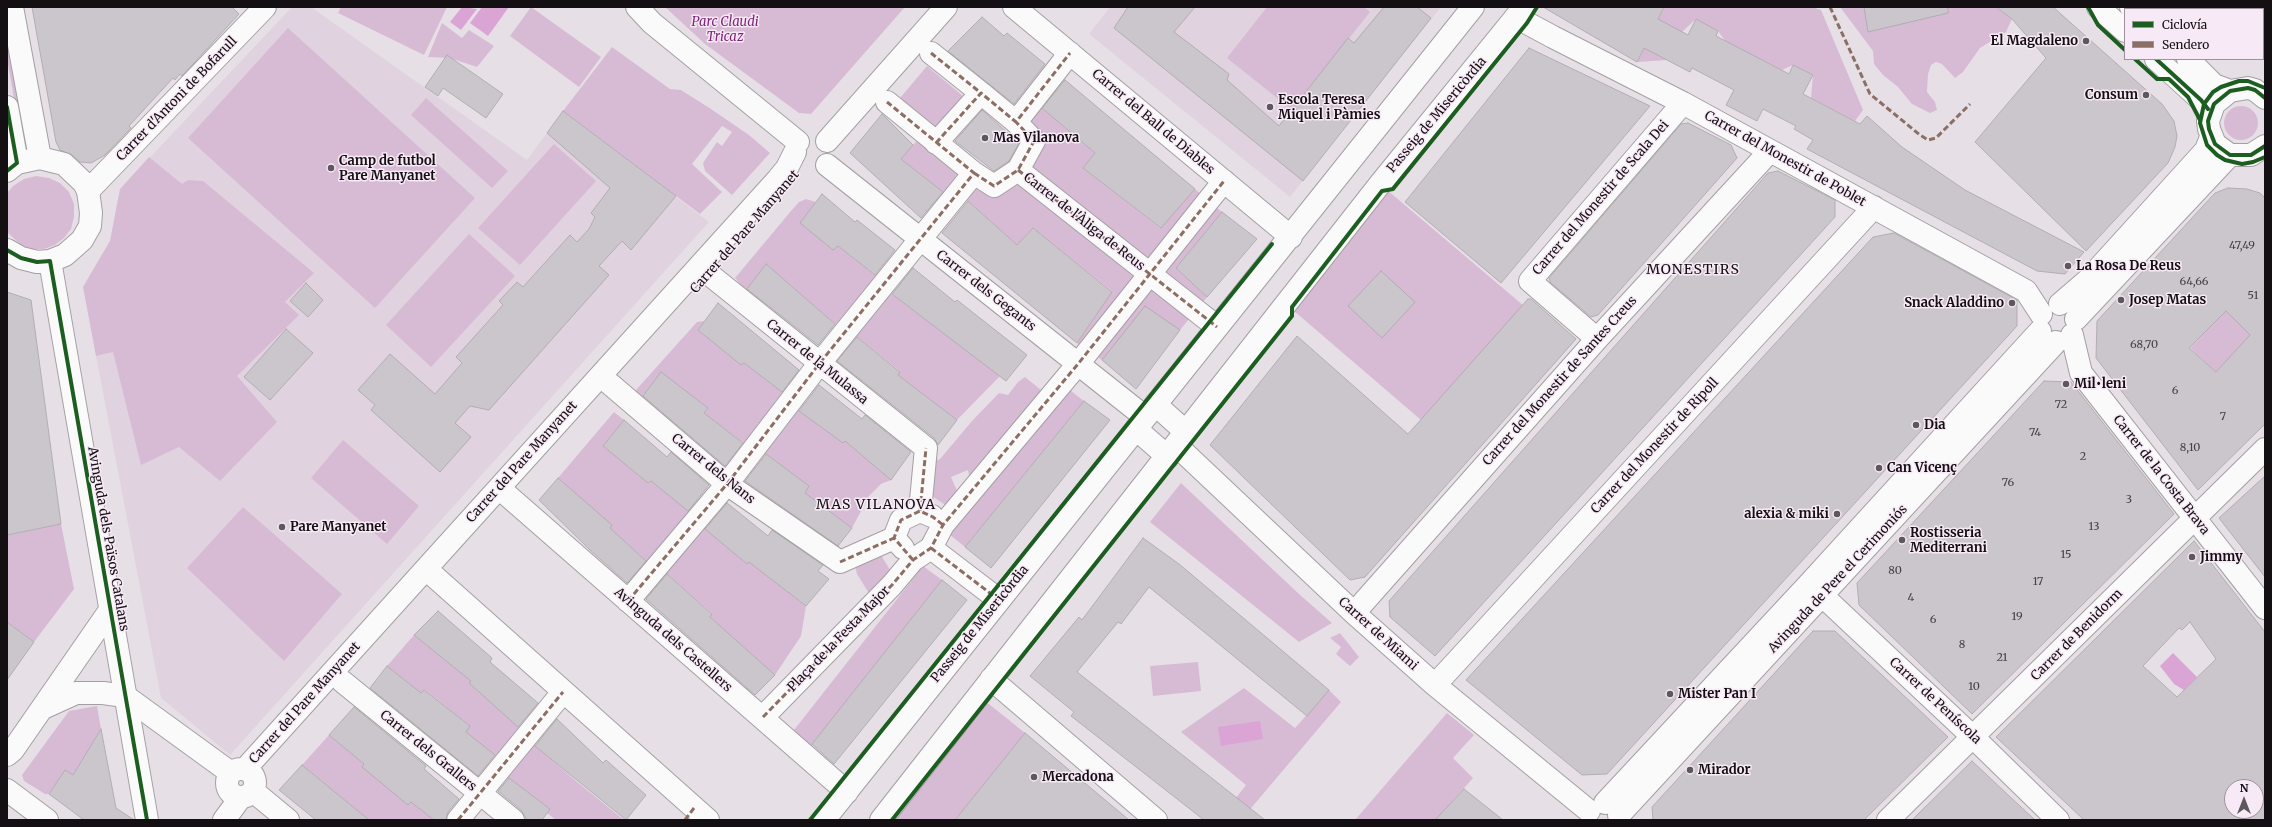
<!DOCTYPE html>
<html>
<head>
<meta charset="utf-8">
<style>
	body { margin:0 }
	#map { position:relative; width:2272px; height:827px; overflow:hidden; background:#e6e0e6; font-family:Merriweather,serif }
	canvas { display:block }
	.frame { position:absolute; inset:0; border:8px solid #130f13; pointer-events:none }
	.legend { position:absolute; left:2124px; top:8px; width:140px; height:52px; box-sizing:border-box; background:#f7e9f5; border:1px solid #9c929b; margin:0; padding:5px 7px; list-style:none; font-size:12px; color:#130f13 }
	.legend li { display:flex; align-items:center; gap:8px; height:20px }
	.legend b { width:20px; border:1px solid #9c929b }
	.north { position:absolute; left:2224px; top:779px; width:40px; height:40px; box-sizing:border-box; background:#f7e9f5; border:1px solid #9c929b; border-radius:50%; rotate:0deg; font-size:11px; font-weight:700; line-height:16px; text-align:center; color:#130f13 }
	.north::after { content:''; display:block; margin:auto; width:14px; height:18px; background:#5d585d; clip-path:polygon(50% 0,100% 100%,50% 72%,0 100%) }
</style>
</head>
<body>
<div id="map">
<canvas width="2272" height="827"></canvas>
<div class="frame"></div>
<ul class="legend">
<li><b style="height:5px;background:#1b5e20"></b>Ciclovía</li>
<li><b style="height:5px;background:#8d6e63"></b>Sendero</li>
</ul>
<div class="north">N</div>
</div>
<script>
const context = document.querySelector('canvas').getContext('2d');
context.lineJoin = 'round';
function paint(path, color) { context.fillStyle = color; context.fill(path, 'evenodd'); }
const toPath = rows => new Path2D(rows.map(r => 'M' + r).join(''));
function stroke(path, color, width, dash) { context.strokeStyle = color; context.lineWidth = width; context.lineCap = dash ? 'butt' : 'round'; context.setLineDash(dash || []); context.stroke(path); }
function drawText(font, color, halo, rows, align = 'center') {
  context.font = font + ' Merriweather,serif'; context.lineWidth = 3; context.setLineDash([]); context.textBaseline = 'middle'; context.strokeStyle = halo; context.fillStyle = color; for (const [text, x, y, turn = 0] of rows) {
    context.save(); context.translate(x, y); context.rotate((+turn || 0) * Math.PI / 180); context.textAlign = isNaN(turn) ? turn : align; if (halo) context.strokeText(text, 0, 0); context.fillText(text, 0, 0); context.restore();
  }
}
const built = toPath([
	[292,7,311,7,527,160,563,111,709,222,230,755,161,698,83,287,110,241,120,189],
	[1110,7,1441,7,1290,197,1089,34]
]);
const green = toPath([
	[341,7,447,7,424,55,338,13],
	[531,7,601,57,579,87,510,36],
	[665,7,905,7,811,114,799,113,705,44],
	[1267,7,1364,7,1370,12,1292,110,1227,58],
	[1664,7,1812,7,1821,10,1863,110,1855,121,1811,98,1813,75,1793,65,1782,70,1726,42,1718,31,1696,19,1682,32,1667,60,1637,62],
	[1840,7,1996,7,2012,19,2006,32,1980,48,1963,72,1955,78,1942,64,1936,62,1931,65,1928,74,1927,92,1935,102,1937,110,1930,113,1912,104,1898,87,1883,75,1874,64,1873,51],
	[7,21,25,125,19,126,7,59],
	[442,23,462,38,469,30,494,46,477,67,450,58,428,57],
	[288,28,475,198,375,308,188,138],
	[612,47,670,89,681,90,711,109,749,135,770,153,732,195,705,171,703,163,717,142,722,146,732,132,722,126,692,164,722,192,700,214,563,111],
	[927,66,963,96,931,134,895,104],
	[426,98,508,171,492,188,411,115],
	[1037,104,1095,153,1083,168,1160,228,1195,189,1222,212,1176,268,1207,297,1180,330,1102,360,1077,343,1112,291,1033,228,1017,245,964,197,988,178,994,170,998,173,1024,143,1010,132],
	'2224 123a17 17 0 1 1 34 0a17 17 0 1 1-34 0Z',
	[920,137,966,173,949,197,901,159],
	[554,144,596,181,520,265,478,228],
	[149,157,182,184,188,180,203,181,314,273,285,302,299,315,237,376,277,422,220,481,179,447,141,465,113,352,96,356,83,287,110,241,120,189],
	[36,176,49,178,60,183,69,192,74,204,74,217,71,229,64,238,55,245,44,249,32,249,21,245,7,232,7,193,13,186,24,179],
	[1380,184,1524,306,1421,420,1287,305],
	[806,199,816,202,801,223,833,250,838,246,882,281,842,330,766,264,746,291,735,278,791,211,799,202],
	[469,234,515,276,431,367,386,325],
	[889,292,1000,376,957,420,898,375,900,371,855,335],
	[2226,311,2251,335,2216,372,2190,348],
	[704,321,698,330,741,365,744,363,789,397,749,447,704,413,708,408,661,373,642,397,635,391,697,322],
	[1025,377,1046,394,971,486,968,470,951,477,958,493,947,506,930,495,929,463,940,459,972,421,999,393,1008,395,1018,382],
	[1066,387,1084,401,965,547,949,534],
	[797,409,843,443,845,441,891,480,881,484,869,496,852,528,805,493,809,486,762,451],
	[614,412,624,420,603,446,648,483,651,481,694,515,653,567,610,528,611,525,558,478],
	[343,440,419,506,387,544,311,478],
	[1181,483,1299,594,1332,623,1299,642,1150,522],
	[243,507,342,594,284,661,187,568],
	[61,524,74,589,34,642,7,622,7,535],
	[703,527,747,564,749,562,806,606,801,636,775,675,710,617,712,613,665,572],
	[879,552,892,573,870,595,857,574,854,560],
	[923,566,942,580,811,746,794,730],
	[1340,633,1359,657,1350,666,1336,654,1341,647,1330,638],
	[414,635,471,681,469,683,522,730,500,759,466,732,469,725,425,690,421,693,387,666],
	[1198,662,1201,691,1153,696,1150,666],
	[1244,688,1295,728,1329,690,1341,702,1241,820,1219,820,1246,785,1181,732],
	[983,704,989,704,1025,733,955,820,892,820],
	[97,706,101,729,73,775,65,771,49,794,45,794,24,781,22,775,69,711],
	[1447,713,1474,735,1453,758,1473,778,1441,814,1449,820,1355,820],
	[329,735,364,764,363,767,408,805,411,802,434,820,369,820,302,765],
	[531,742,576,781,624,820,556,820,547,813,550,809,505,775]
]);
const water = toPath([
	[462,7,477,9,461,30,450,22],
	[482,7,509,7,488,36,470,23],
	[2173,653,2197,677,2184,690,2174,684,2160,666],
	[1260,721,1263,739,1221,746,1218,727]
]);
const building = toPath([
	[32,7,232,7,239,14,182,76,180,74,175,80,173,78,129,126,131,128,105,155,91,163,80,162,72,155,60,150,56,142,32,7],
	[1128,7,1195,7,1174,32,1229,74,1227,80,1279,126,1348,38,1354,43,1384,7,1417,7,1431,18,1303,181,1114,28,1128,7],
	[1543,7,1664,7,1658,19,1688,35,1696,19,1718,31,1716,36,1789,74,1793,65,1813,75,1803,94,1860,124,1867,116,1902,147,1965,190,2084,252,2065,274,2037,271,1807,149,1813,140,1794,129,1796,126,1763,109,1757,121,1726,105,1734,90,1692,68,1690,72,1644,48,1637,62,1543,7],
	[1864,7,1948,7,1948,13,1868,32,1864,7],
	[1996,7,2053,7,2162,104,2174,121,2177,136,2175,147,2168,163,2086,251,1975,142,2046,58,2012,19,1996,7],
	[982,17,1004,36,1007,33,1045,64,1014,104,948,51,982,17],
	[1529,48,1650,106,1501,283,1405,202,1529,48],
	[447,55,503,94,486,118,443,88,438,96,425,87,447,55],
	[1065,80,1195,189,1161,228,1083,168,1095,153,1042,108,1065,80],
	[982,110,1019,143,1009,161,994,171,955,141,982,110],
	[563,111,676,196,631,250,622,241,599,266,609,275,489,410,470,406,455,423,471,437,440,472,371,410,375,405,358,390,390,354,435,394,462,363,456,357,503,305,499,301,517,282,523,287,570,235,577,242,589,229,595,217,591,213,610,188,547,133,563,111],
	[882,114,913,145,901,159,943,192,921,218,850,153,882,114],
	[1688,123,1731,145,1737,158,1598,315,1591,317,1550,282,1549,278,1681,124,1688,123],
	[1778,171,1835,200,1835,217,1435,656,1390,617,1389,601,1768,173,1778,171],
	[2228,188,2247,189,2260,193,2265,198,2265,424,2198,490,2096,358,2097,321,2215,193,2228,188],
	[2226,311,2250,335,2216,372,2189,348,2226,311],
	[822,194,855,222,857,220,895,250,875,275,838,246,833,250,800,223,822,194],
	[968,201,1017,245,1033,228,1112,292,1077,343,942,233,968,201],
	[1222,212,1257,239,1207,297,1176,268,1222,212],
	[1894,233,2017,300,2017,326,1607,774,1582,775,1466,680,1873,237,1894,233],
	[766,264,835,324,818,345,747,289,766,264],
	[913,268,955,302,957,300,1027,355,1006,381,892,294,913,268],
	[1381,271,1415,302,1382,338,1348,306,1381,271],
	[306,283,323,300,308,317,290,301,306,283],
	[7,292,31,300,61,524,7,535,7,292],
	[1528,299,1531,299,1576,339,1365,577,1350,580,1210,445,1297,336,1408,434,1528,299],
	[718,303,799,370,782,392,744,363,741,365,698,330,718,303],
	[1145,306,1180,330,1136,389,1102,360,1145,306],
	[286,329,313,353,270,400,244,377,286,329],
	[857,337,900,372,898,375,957,420,938,445,934,438,837,361,857,337],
	[661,372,708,408,704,413,743,443,725,466,643,396,661,372],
	[2044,381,2071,382,2174,514,1972,714,1859,605,1857,583,2044,381],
	[819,385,862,419,865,415,911,452,891,480,845,441,843,443,799,411,819,385],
	[1084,401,1110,420,991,568,965,547,1084,401],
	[624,420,667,457,671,452,709,485,688,511,651,481,648,483,603,446,624,420],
	[766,454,809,486,805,493,852,528,838,546,745,481,766,454],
	[2265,476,2265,577,2219,518,2265,476],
	[558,478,612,525,610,528,646,561,627,583,590,550,539,500,558,478],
	[727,503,768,536,772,530,823,565,818,571,829,579,806,606,749,562,747,564,705,529,727,503],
	[1143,538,1179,564,1329,690,1307,716,1149,587,1121,624,1118,622,1077,672,1265,820,1204,820,1071,716,1074,712,1030,676,1079,617,1082,620,1143,538],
	[2194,541,2265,632,2265,820,2084,820,1996,737,2194,541],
	[2190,622,2216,659,2177,697,2143,666,2179,628,2182,630,2190,622],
	[2232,787,2256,787,2256,811,2232,811,2232,787],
	[667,574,712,614,710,617,775,675,755,695,646,599,667,574],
	[942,580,967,600,834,764,812,744,942,580],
	[438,611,492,658,490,662,538,703,518,727,469,683,471,681,414,635,438,611],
	[7,622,34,642,7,680,7,622],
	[1813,631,1835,631,1948,737,1864,820,1653,820,1652,807,1813,631],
	[387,666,421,693,424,690,470,726,466,732,495,755,478,776,370,688,387,666],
	[354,707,426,766,424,769,459,799,448,812,446,820,434,820,411,802,408,805,362,767,364,764,329,735,354,707],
	[557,719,603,763,606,760,646,795,626,820,535,746,557,719],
	[101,729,116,808,134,820,84,820,49,794,65,770,73,775,101,729],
	[1025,733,1129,820,955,820,1025,733],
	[1972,761,2007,794,2035,820,1912,820,1972,761],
	[302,765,369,820,316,820,279,790,302,765],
	[509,778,550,809,542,820,527,820,521,810,498,791,509,778],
	[1464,789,1503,820,1435,820,1464,789]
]);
const minor = toPath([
	[637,7,652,23,798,142],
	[1014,7,1291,237],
	[2098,7,2125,31],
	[2131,7,2133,9],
	[2169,9,2171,7],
	[1519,16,1527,23,1553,37,1683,103,2026,291,2041,314],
	[931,53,981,93],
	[2156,59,2201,100,2210,113],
	[2188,59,2214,85,2230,91],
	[2265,98,2255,90,2248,88,2230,91,2214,104,2208,121,2209,129,2215,144,2230,155,2251,155,2265,146],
	[827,141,946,7],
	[936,143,981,93,1016,122,1070,53],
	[827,165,1145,417],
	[1018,170,1217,327],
	[974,173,994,186,1018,170,1034,141,1016,122],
	[88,191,265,7],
	[710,275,926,448,920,511],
	[2060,304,2089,279,2206,150,2211,137],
	[2076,319,2230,155],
	[2072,335,2081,373,2265,608],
	[1597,339,1530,281,1683,103],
	[610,384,727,484,840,562,894,538],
	[1156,405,1186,432],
	[1136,429,1168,457],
	[1177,446,1354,613,1435,685,1589,811],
	[499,488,847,792],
	[903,548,894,538,901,520,920,511,932,516],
	[931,548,999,600],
	[426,569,708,820],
	[1812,586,1973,737,2058,820],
	[628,601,727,484,819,364,974,173,887,102],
	[1354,613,1597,339,1770,151],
	[991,679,1156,820],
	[343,682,513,820],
	[1435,685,1874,207],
	[43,708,76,693,103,693,125,696,231,773],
	[763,717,892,585,913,560,931,548,943,525,1078,364,1224,181],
	[7,755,13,750,110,610],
	'227 783a14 14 0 1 1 28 0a14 14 0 1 1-28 0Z',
	[245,769,778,179,787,168,795,152],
	[7,790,47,820],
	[253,791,288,820],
	[1605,803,1809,584,2040,331],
	[1619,815,2056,342],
	[224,820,241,797],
	[458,820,563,692],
	[824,820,1473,7],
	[881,820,1380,184,1524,7],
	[1888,820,2265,449]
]);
const major = toPath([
	[12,7,40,158],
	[7,107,17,163],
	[7,171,17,163,40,158,64,164,84,183,88,191,91,213,90,226,82,240,65,255,50,261,37,262,21,258,7,250],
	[50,261,147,820]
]);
const quiet = toPath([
	[1830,7,1870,94,1920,135,1928,140,1936,138,1970,104],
	[2169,9,2171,7],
	[931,53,981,93],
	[936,143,981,93,1016,122,1070,53],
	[1018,170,1217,327],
	[974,173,994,186,1018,170,1034,141,1016,122],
	[920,511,926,448],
	[931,548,999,600],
	[913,560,894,538,901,520,920,511,933,517,943,525],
	[840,562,894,538],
	[628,601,727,484,819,364,974,173,887,102],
	[763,717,892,585,913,560,931,548,943,525,1078,364,1224,181],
	[458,820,563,692],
	[685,820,694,808]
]);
const cycleway = toPath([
	[2088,7,2098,25,2125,50],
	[2135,59,2157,79,2169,79,2188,97,2200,120],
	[2156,59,2201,100,2208,109],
	[2265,88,2248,81,2239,81,2221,87,2213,92,2204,104,2200,123,2207,145,2217,155,2225,160,2242,164,2253,162,2265,157],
	[2265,98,2255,90,2248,88,2230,91,2214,104,2208,121,2209,129,2215,144,2230,155,2251,155,2265,146],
	[7,107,17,163,7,171],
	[7,250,21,258,37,262,50,261,147,820],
	[810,820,1272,244],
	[892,820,1292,316,1292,307,1382,191,1393,189,1527,23,1537,7]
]);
const markers = [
	[2086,41,4,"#5d585d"],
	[2146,95,4,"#5d585d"],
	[1270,107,4,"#5d585d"],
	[985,138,4,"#5d585d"],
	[331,168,4,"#5d585d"],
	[2068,266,4,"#5d585d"],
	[2121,300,4,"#5d585d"],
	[2012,303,4,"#5d585d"],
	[2066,384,4,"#5d585d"],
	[1916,425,4,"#5d585d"],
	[1879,468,4,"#5d585d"],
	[1837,514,4,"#5d585d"],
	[282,527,4,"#5d585d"],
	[1902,540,4,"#5d585d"],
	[2192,557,4,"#5d585d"],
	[1670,694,4,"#5d585d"],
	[1690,770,4,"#5d585d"],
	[1034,777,4,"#5d585d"]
];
const numberNames = [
	["47,49",2242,246],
	["64,66",2194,282],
	["51",2253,296],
	["68,70",2144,345],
	["6",2175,391],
	["72",2061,405],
	["7",2223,417],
	["74",2035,433],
	["8,10",2190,448],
	["2",2083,457],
	["76",2008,483],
	["3",2129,500],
	["13",2094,527],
	["15",2066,555],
	["80",1895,571],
	["17",2038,582],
	["4",1911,598],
	["19",2017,617],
	["6",1933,620],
	["8",1962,645],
	["21",2002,658],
	["10",1974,687]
];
const parkNames = [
	["Parc Claudi",725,22],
	["Tricaz",725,37]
];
const poiNames = [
	["El Magdaleno",2078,41,"right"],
	["Consum",2138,95,"right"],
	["Escola Teresa",1278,100],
	["Miquel i Pàmies",1278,115],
	["Mas Vilanova",993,138],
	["Camp de futbol",339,161],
	["Pare Manyanet",339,176],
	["La Rosa De Reus",2076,266],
	["Josep Matas",2129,300],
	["Snack Aladdino",2004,303,"right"],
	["Mil•leni",2074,384],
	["Dia",1924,425],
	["Can Vicenç",1887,468],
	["alexia & miki",1829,514,"right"],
	["Pare Manyanet",290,527],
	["Rostisseria",1910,533],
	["Mediterrani",1910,548],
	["Jimmy",2200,557],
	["Mister Pan I",1678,694],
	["Mirador",1698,770],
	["Mercadona",1042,777]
];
const streetNames = [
	["Carrer d'Antoni de Bofarull",177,99,-46],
	["Passeig de Misericòrdia",1437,115,-50],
	["Carrer del Ball de Diables",1153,122,40],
	["Carrer del Monestir de Poblet",1785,159,29],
	["Carrer del Monestir de Scala Dei",1601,198,-49],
	["Carrer de l'Àliga de Reus",1084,222,38],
	["Carrer del Pare Manyanet",745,232,-49],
	["Carrer dels Gegants",986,291,38],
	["Carrer de la Mulassa",817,362,39],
	["Carrer del Monestir de Santes Creus",1560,381,-48],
	["Carrer del Monestir de Ripoll",1655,446,-47],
	["Carrer del Pare Manyanet",522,462,-48],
	["Carrer dels Nans",713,469,39],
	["Carrer de la Costa Brava",2161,475,52],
	["Avinguda dels Països Catalans",108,539,80],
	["Avinguda de Pere el Cerimoniós",1838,579,-47],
	["Passeig de Misericòrdia",980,624,-51],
	["Carrer de Miami",1378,634,42],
	["Carrer de Benidorm",2077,635,-45],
	["Plaça de la Festa Major",839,639,-46],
	["Avinguda dels Castellers",673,640,41],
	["Carrer de Peníscola",1935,701,43],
	["Carrer del Pare Manyanet",305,703,-48],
	["Carrer dels Grallers",428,751,39]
];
const neighbourhoodNames = [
	["MONESTIRS",1693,270],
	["MAS VILANOVA",876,505]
];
paint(built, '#e0d3df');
paint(green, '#d7bbd4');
paint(water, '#daa4d5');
paint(building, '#cbc6cb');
stroke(building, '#b2adb2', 1);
stroke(minor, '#a49fa3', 24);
stroke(major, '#a49fa3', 24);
stroke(minor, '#fbfafb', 22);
stroke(major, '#fbfafb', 22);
stroke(quiet, '#8d6e63', 3, [6, 3]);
stroke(cycleway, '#1b5e20', 4);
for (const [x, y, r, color] of markers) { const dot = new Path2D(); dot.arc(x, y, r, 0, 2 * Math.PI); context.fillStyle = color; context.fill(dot); stroke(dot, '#f7e9f5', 1.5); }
drawText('11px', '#444044', null, numberNames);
drawText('italic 13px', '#7e2678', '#f7e9f5', parkNames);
drawText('bold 13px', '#130f13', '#f7e9f5', poiNames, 'left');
drawText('13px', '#130f13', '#f7e9f5', streetNames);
context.letterSpacing = '1px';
drawText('14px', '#130f13', '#f7e9f5', neighbourhoodNames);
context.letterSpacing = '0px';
</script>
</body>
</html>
